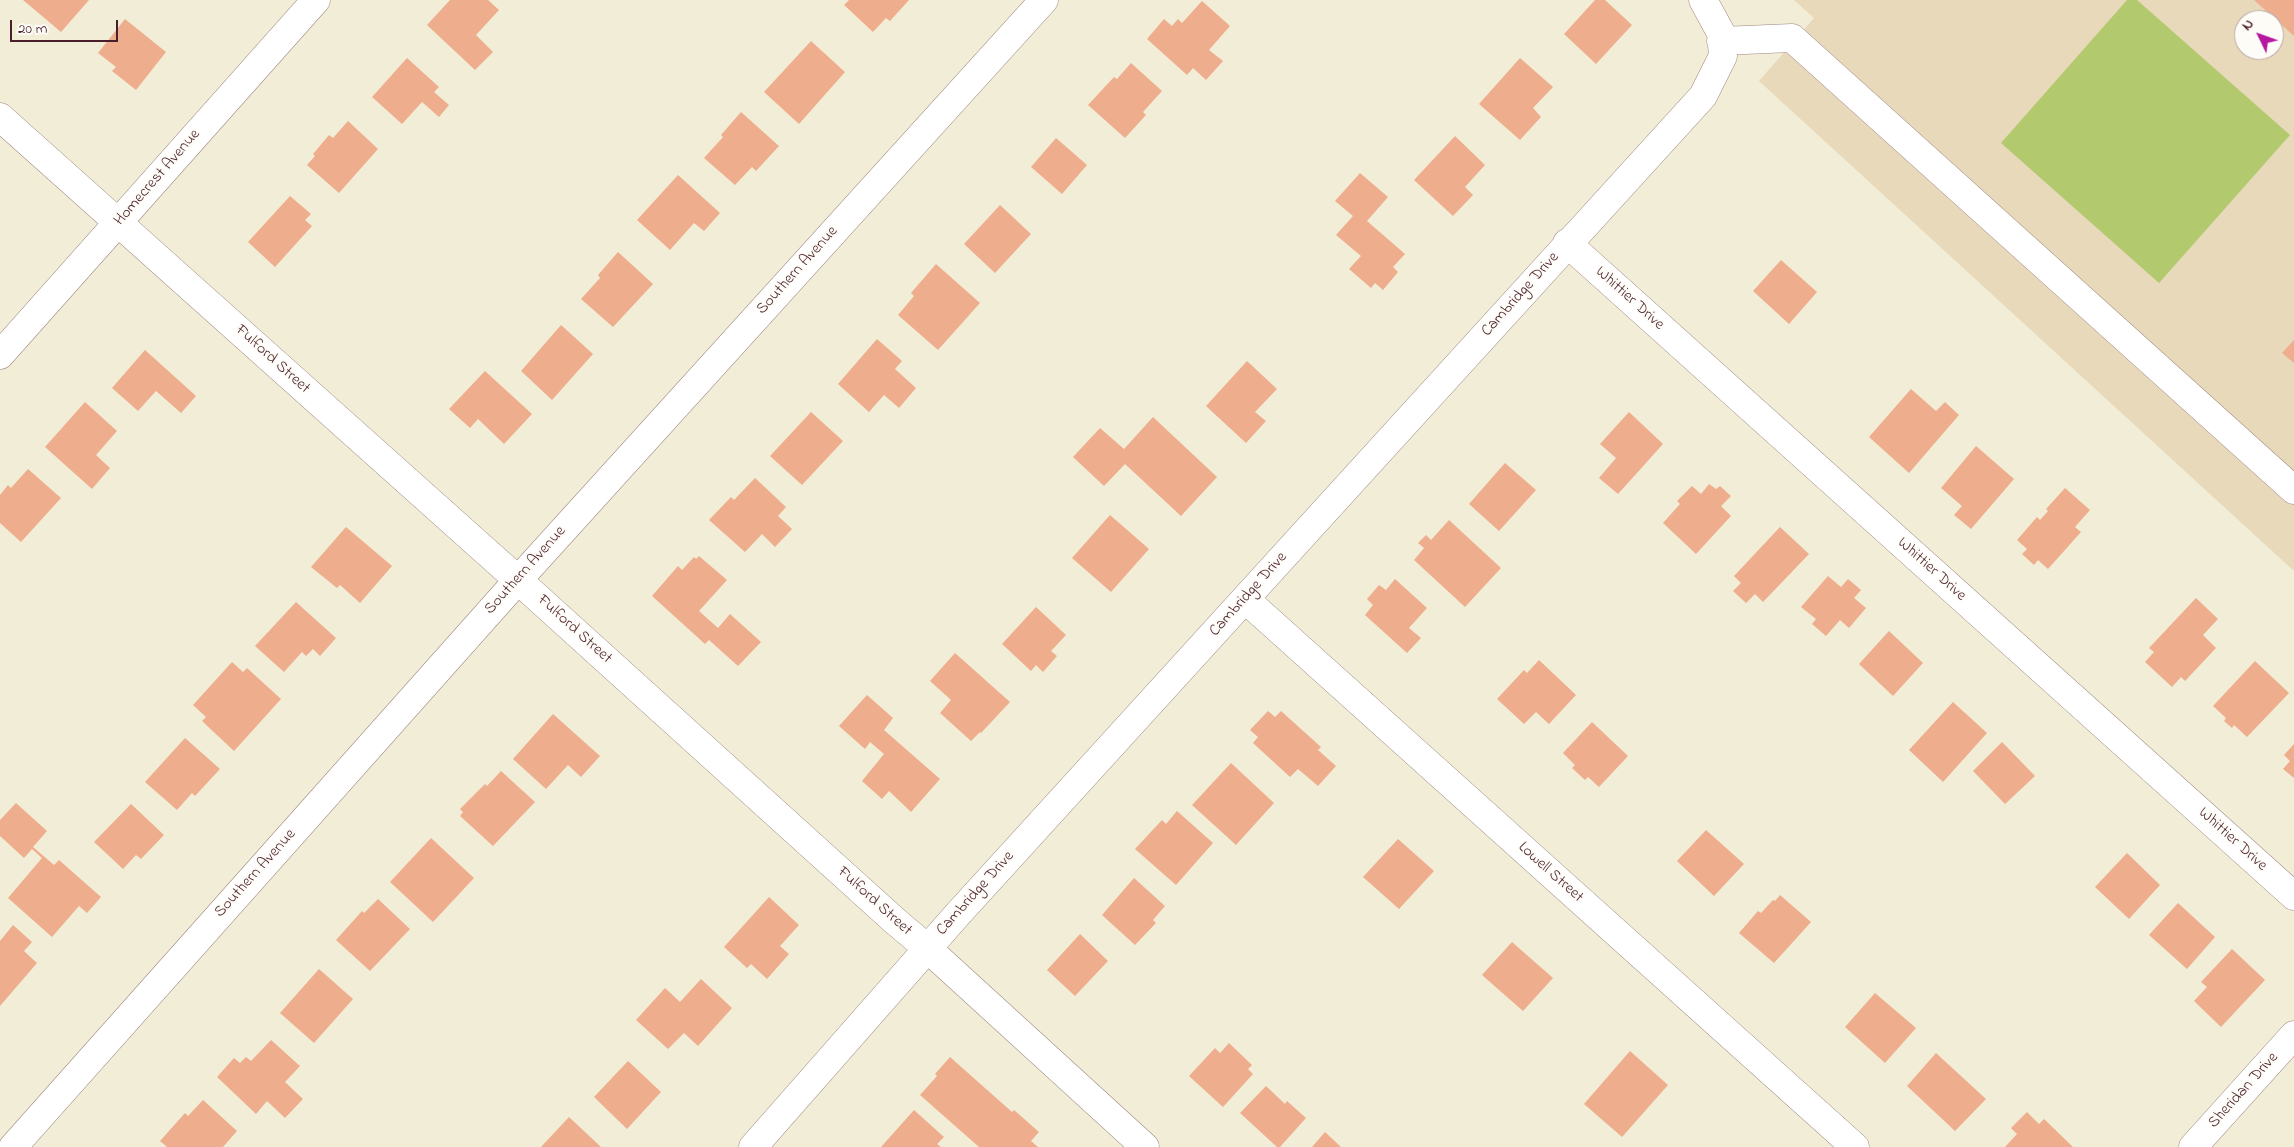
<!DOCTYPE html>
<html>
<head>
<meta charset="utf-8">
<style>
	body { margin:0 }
	#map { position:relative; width:2294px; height:1147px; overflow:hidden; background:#f2edd7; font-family:"Indie Flower",sans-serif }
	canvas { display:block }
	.north { position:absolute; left:2234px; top:10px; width:50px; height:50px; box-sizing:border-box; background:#fdfcf7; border:1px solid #b5a4a5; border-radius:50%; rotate:312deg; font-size:14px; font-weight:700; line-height:20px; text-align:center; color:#4a1f2b }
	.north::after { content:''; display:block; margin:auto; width:18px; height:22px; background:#b5179e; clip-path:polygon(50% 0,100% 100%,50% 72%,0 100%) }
	.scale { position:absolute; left:10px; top:20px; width:108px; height:22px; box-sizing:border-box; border:2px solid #4a1f2b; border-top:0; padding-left:6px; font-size:15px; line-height:18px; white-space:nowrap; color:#4a1f2b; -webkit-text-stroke:4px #fdfcf7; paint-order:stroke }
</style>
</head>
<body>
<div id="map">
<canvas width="2294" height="1147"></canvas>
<div class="north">N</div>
<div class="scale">20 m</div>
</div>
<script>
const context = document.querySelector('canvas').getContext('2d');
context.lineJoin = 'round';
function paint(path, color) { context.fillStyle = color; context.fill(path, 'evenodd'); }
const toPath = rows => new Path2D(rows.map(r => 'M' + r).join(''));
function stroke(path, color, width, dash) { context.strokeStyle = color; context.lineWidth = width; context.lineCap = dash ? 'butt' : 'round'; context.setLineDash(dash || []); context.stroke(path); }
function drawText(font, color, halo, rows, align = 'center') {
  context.font = font + ' "Indie Flower",sans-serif'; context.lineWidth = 4; context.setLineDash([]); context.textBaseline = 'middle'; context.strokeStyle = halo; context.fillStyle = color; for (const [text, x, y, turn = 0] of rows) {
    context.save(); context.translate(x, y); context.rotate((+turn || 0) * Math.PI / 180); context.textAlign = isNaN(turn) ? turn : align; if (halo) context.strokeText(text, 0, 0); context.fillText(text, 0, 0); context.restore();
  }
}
const built = toPath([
	[1794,0,2294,0,2294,571,1759,81,1814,18],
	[2244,20,2274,20,2274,50,2244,50]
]);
const green = toPath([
	[2127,0,2137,0,2290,135,2159,283,2001,143]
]);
const building = toPath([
	[23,0,89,0,61,32],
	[450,0,488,0,499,10,476,35,493,52,475,70,427,25],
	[849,0,909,0,890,21,886,18,873,32,844,5],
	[1595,0,1605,0,1632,25,1596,64,1564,34],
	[2254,0,2294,0,2294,36],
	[1202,1,1230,26,1209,50,1223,61,1206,80,1193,68,1187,75,1147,39,1164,19,1172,26,1178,19,1182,23],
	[125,19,166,52,136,90,112,71,116,67,98,53],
	[811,41,845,72,799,124,764,92],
	[407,58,439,87,434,92,449,105,439,117,422,102,402,124,372,97],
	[1520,58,1553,87,1533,108,1541,117,1520,140,1479,104],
	[1131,63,1162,91,1143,112,1146,115,1125,138,1088,105,1114,77,1117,79],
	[741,112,779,146,756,171,752,167,735,185,704,158,723,137,721,135],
	[348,121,378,149,339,193,307,165,315,156,313,154,329,135,333,138],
	[1455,136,1485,165,1465,187,1473,195,1453,216,1414,180],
	[1056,138,1087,165,1062,194,1031,167],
	[1360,173,1388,197,1367,221,1405,254,1393,267,1398,272,1383,290,1375,283,1371,288,1349,269,1361,256,1336,235,1353,216,1335,201],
	[678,175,720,213,704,231,694,223,670,250,637,220],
	[290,196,311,214,305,220,312,226,275,267,248,242],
	[1000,205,1031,234,995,273,964,244],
	[618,252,653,284,613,327,581,299,600,278,598,275],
	[1781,260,1817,292,1789,324,1753,291],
	[936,264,980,303,938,350,898,315,914,296,911,293],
	[561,325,593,354,552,400,521,371],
	[877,339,902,361,895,369,916,388,899,408,884,395,869,412,838,384],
	[2294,340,2294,363,2282,353],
	[145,350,196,396,181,413,156,391,138,411,112,388],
	[1247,361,1277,389,1255,412,1266,421,1246,443,1206,406],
	[485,371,532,414,504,444,478,419,470,428,449,409],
	[1911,389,1936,411,1945,402,1959,415,1909,473,1869,437],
	[85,402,117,431,96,455,110,468,92,489,45,447],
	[811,412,843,441,802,485,770,456],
	[1629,412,1663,444,1618,494,1599,478,1616,458,1600,444],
	[1153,417,1217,477,1181,516,1125,464,1104,486,1073,457,1100,428,1124,449],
	[1976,446,2014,479,1971,529,1954,515,1962,506,1941,488],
	[1505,463,1536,490,1499,531,1469,504],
	[28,469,61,498,21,542,0,523,0,495,8,485,11,488],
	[755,478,786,507,778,516,792,529,775,547,762,534,745,552,709,520,731,497,734,500],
	[1709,484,1716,489,1720,486,1731,496,1721,506,1731,516,1696,554,1663,523,1680,504,1677,501,1692,486,1701,494],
	[2065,488,2090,510,2075,527,2081,532,2048,569,2038,560,2034,565,2022,554,2027,549,2017,540,2037,517,2040,520,2048,511,2046,509],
	[1110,515,1149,549,1111,592,1072,558],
	[1449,520,1501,568,1465,607,1414,560,1424,548,1418,543,1426,535,1431,540],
	[346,527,392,566,360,603,340,585,337,588,311,567],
	[1780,527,1809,554,1763,602,1755,594,1746,603,1733,591,1741,583,1734,576],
	[699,556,727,580,699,611,718,628,730,614,761,642,738,666,709,640,705,644,652,596,678,566,682,570,694,557,696,559],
	[1828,576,1841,587,1848,579,1861,590,1854,598,1866,608,1849,628,1840,620,1826,636,1812,624,1816,619,1801,607],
	[1395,579,1427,608,1409,628,1421,638,1407,653,1365,615,1373,605,1367,599,1379,585,1386,590],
	[2196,598,2218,619,2203,635,2216,648,2185,681,2181,677,2172,687,2145,662,2154,652,2149,648],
	[296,602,336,638,320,656,313,649,306,656,302,652,284,672,255,646],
	[1036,607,1066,635,1051,651,1057,656,1043,672,1036,665,1031,671,1002,644],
	[1889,631,1923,663,1893,696,1859,664],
	[955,653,1010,702,981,733,980,732,971,741,940,713,951,700,930,681],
	[1539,660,1576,695,1549,724,1536,712,1524,724,1497,699,1524,670,1527,673],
	[2255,661,2289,693,2247,737,2234,725,2232,728,2224,721,2226,718,2213,706],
	[232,662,243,672,247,668,281,699,234,751,202,721,206,717,193,705],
	[867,695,893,718,884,730,940,779,911,812,889,791,882,799,862,781,884,754,870,742,865,749,839,726],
	[1953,702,1987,733,1943,782,1909,750],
	[1268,711,1275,717,1281,711,1321,747,1318,750,1336,766,1318,786,1298,769,1290,777,1253,743,1258,737,1250,730],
	[553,714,600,756,581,777,568,765,546,789,513,759],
	[1592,722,1628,756,1599,787,1588,777,1585,780,1572,768,1575,765,1563,753],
	[185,738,220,769,195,796,192,793,177,810,145,782],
	[2002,742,2035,776,2005,804,1973,771],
	[2294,744,2294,778,2283,769,2290,761,2284,755],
	[1231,763,1274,803,1236,845,1192,805],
	[501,771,535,802,493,846,460,816,463,812,460,809,485,784,487,786],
	[16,803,47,831,33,847,54,865,59,860,101,897,87,913,79,906,52,937,8,898,42,858,32,849,24,858,0,836,0,820],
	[131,804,164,835,141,859,136,855,123,869,94,842],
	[1177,811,1213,843,1176,885,1135,849,1162,820,1166,824],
	[1706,830,1744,864,1714,896,1677,861],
	[431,838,474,878,433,922,390,882],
	[1398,839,1434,871,1399,909,1363,877],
	[2127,853,2160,885,2129,919,2095,887],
	[1134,878,1165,906,1153,920,1156,923,1135,945,1102,915],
	[1780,895,1811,922,1774,963,1739,933,1758,911,1761,913,1773,900,1775,901],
	[769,897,799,925,780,946,789,954,767,979,751,964,747,968,724,947],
	[378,899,410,929,370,971,336,940,362,911,364,913],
	[2178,903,2215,937,2187,969,2149,935],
	[13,925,32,942,24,951,37,963,0,1006,0,941],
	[1080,934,1108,961,1075,996,1047,970],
	[1512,942,1553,978,1523,1011,1482,975],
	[2232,949,2265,980,2221,1027,2194,1001,2207,987,2201,982],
	[319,969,353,999,314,1043,280,1013],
	[701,979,732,1008,698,1046,684,1033,668,1049,636,1020,665,988,680,1002],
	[1875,993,1916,1028,1885,1063,1845,1027],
	[271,1040,300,1066,285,1082,303,1099,285,1118,267,1101,256,1114,217,1077,234,1058,240,1063,246,1057,251,1061],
	[1229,1043,1252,1065,1248,1069,1253,1074,1223,1107,1189,1076,1215,1048,1220,1053],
	[1630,1051,1668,1085,1622,1137,1584,1104],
	[1936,1053,1986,1099,1955,1131,1907,1086],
	[950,1057,1012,1112,1014,1110,1039,1132,1031,1141,1038,1147,979,1147,920,1095,937,1076,935,1074],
	[628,1061,661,1092,627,1129,594,1097],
	[1266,1086,1285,1104,1287,1101,1306,1118,1280,1147,1277,1147,1240,1113],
	[203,1100,237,1131,223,1147,167,1147,160,1141,185,1113,188,1116],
	[914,1110,944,1137,937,1144,941,1147,881,1147],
	[2027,1112,2039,1124,2044,1119,2073,1147,2005,1147,2017,1134,2011,1128],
	[569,1117,601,1147,541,1147],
	[1325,1132,1341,1147,1312,1147]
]);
const minor = toPath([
	[1721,41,1792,38,2294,490],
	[0,117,518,580,895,921,927,948,1145,1147],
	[1567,243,2294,896],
	[0,355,316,0],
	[1245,599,1855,1147],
	[13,1147,518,580,1044,0],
	[753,1147,957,915,1703,96,1723,56,1721,33,1703,0],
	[2193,1147,2294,1035]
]);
const streetNames = [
	["Homecrest Avenue",158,178,-49],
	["Southern Avenue",798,271,-48],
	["Cambridge Drive",1521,295,-48],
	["Whittier Drive",1629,299,42],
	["Fulford Street",272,360,42],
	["Whittier Drive",1931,570,42],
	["Southern Avenue",526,571,-48],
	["Cambridge Drive",1249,595,-48],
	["Fulford Street",574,630,42],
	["Whittier Drive",2232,840,42],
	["Lowell Street",1550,873,42],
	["Southern Avenue",256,874,-48],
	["Cambridge Drive",976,894,-48],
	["Fulford Street",874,902,42],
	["Sheridan Drive",2244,1091,-48]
];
paint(built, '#e8d9ba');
paint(green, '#b2c96d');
paint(building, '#eead8d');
stroke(minor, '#9e8681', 29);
stroke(minor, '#fff', 28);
drawText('16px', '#4a1f2b', '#fdfcf7', streetNames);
</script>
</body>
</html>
